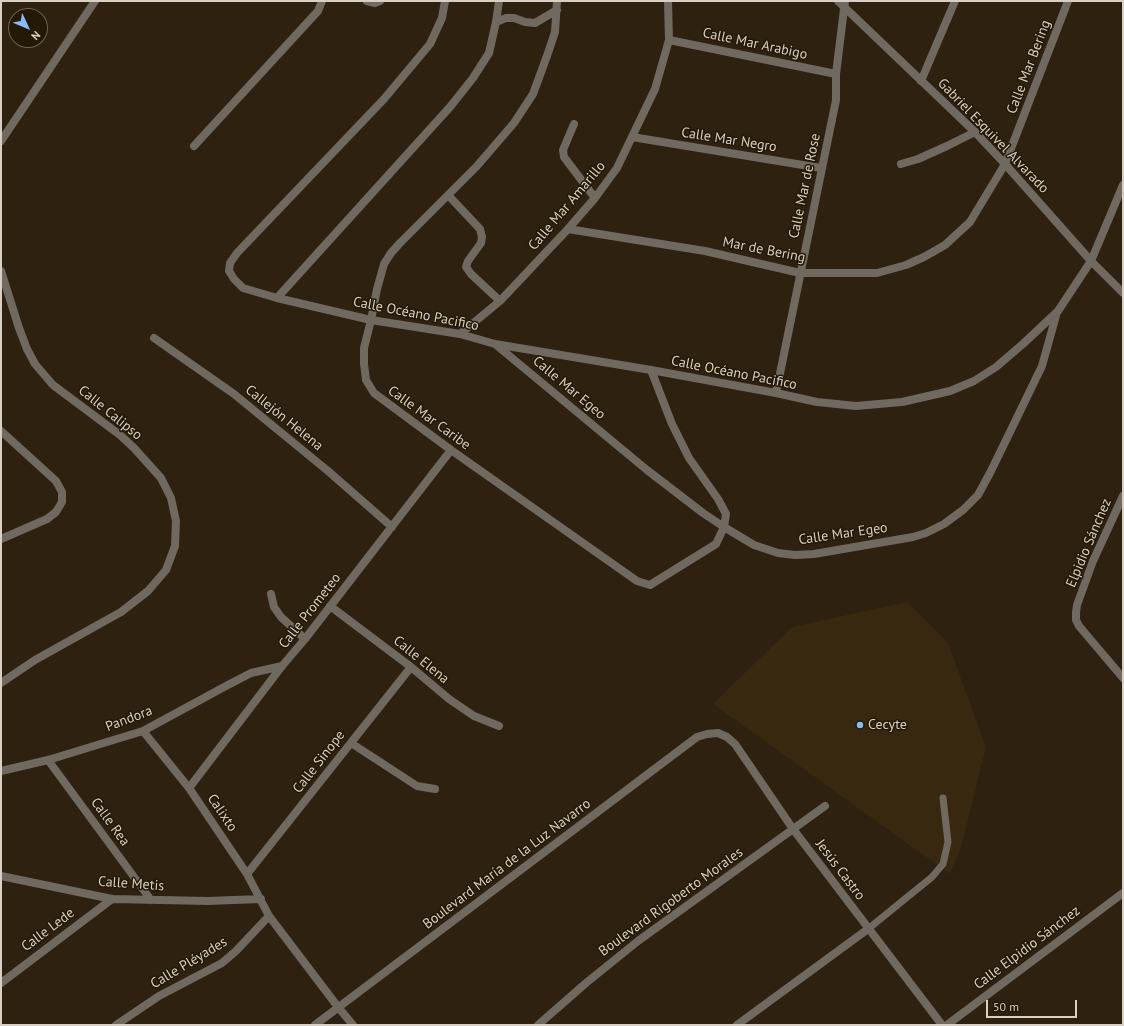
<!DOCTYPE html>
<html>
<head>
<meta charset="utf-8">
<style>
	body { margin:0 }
	#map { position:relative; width:1124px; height:1026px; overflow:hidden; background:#2e210f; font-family:"PT Sans",sans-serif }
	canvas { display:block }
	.frame { position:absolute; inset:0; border:2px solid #d8d0c5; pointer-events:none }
	.north { position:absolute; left:8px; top:8px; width:40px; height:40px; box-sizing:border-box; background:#241806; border:1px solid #6c6252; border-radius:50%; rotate:134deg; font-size:11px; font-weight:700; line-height:16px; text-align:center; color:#d8d0c5 }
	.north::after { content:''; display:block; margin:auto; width:14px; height:18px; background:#8abafc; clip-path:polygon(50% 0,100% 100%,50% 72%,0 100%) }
	.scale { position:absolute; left:986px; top:1000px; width:91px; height:18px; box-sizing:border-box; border:2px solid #d8d0c5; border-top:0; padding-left:5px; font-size:12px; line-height:14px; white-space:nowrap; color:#d8d0c5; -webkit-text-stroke:3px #241806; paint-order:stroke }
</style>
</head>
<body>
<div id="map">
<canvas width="1124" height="1026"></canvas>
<div class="frame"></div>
<div class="north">N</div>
<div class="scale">50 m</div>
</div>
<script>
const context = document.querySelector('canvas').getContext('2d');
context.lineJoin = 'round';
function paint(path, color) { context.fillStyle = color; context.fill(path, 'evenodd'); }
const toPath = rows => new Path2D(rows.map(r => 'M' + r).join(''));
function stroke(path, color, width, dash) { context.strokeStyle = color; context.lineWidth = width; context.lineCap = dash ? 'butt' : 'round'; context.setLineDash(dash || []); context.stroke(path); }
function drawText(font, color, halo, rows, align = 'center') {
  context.font = font + ' "PT Sans",sans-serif'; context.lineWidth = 3; context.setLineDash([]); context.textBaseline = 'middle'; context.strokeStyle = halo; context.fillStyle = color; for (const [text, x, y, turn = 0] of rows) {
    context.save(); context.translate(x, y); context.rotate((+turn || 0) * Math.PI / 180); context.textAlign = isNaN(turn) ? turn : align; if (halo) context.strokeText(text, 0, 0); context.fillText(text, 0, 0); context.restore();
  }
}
const built = toPath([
	[907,602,948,643,986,747,962,844,950,874,713,704,792,627]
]);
const service = toPath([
	[868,929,932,877,943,864,948,842,943,798]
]);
const minor = toPath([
	[367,1,375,3,380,1],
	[445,1,442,18,430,44,384,99,237,253,230,263,229,271,234,279,243,288,277,298,371,320,460,334,495,344,651,370,776,393,817,402,856,406,902,402,950,391,974,381,996,367,1024,343,1058,311,1091,261,1123,185],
	[557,1,555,32,547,56,533,94,514,123,477,166,400,243,391,253,384,264,377,289,371,320,364,348,364,364,366,380,374,393,451,450,637,581,650,585,716,544,724,527,726,514,718,499,689,458,672,424,651,370],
	[496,22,506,18,514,18,525,22,535,23,557,10],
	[669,40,836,74],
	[921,81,955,1],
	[574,124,563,150,564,157,595,198],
	[632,137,821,168],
	[194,146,318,11,322,1],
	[901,164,918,159,947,146,975,132],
	[448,195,480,229,482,237,481,243,468,261,466,267,471,274,500,301],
	[568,229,705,251,800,273,877,273,906,265,924,257,945,245,970,222,1005,164,1068,1],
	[1,271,19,328,27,349,35,364,53,385,120,435,134,448,161,478,171,498,176,521,175,546,166,570,148,591,121,612,35,660,1,683],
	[277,298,450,107,473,78,489,53,496,22,499,1],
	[460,334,500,301,568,229,595,198,617,168,655,89,669,40,668,1],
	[154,338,234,394,328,471,392,527],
	[495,344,647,470,703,513,724,527,754,545,778,553,795,555,814,554,913,537,926,533,944,524,963,510,978,495,990,473,1010,432,1042,366,1057,312],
	[776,393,836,100,836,74,845,1],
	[1,431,56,481,62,492,62,502,56,512,47,519,1,539],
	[1123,496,1093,561,1077,605,1076,613,1076,620,1079,626,1123,678],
	[271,594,274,607,281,617,305,639],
	[330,606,411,667,449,699,474,716,499,726],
	[143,731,189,788,247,874,269,916,338,1007,353,1025],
	[351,743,417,786,435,789],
	[48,760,151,900],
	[1,771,48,760,143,731,226,686,251,673,282,666],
	[189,788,282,666,305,639,451,450],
	[247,874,411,667],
	[1,876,112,899,208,901,261,899],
	[1,983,112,899],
	[116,1025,159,996,222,963,236,951,269,916],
	[538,1025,586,983,638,941,825,806],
	[737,1025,868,929],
	[947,1025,1123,893]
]);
const tertiary = toPath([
	[838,1,975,132,1005,164,1091,261,1123,293],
	[1,141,95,1],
	[315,1025,697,737,707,734,718,733,727,737,735,744,793,829,942,1025]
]);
const markers = [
	[860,725,4,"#8abafc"]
];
const streetNames = [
	["Calle Mar Arabigo",755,44,12],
	["Calle Mar Bering",1029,67,-69],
	["Gabriel Esquivel Alvarado",993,136,46],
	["Calle Mar Negro",729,140,9],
	["Calle Mar de Rose",805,186,-78],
	["Calle Mar Amarillo",567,206,-50],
	["Mar de Bering",764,250,11],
	["Calle Océano Pacifico",416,314,11],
	["Calle Océano Pacifico",734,373,11],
	["Calle Mar Egeo",569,388,40],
	["Calle Calipso",110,413,39],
	["Callejón Helena",284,418,39],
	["Calle Mar Caribe",429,418,36],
	["Calle Mar Egeo",843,534,-8],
	["Elpidio Sánchez",1089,543,-67],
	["Calle Prometeo",310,611,-52],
	["Calle Elena",421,660,39],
	["Pandora",129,719,-21],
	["Calle Sinope",319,762,-52],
	["Calixto",222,813,56],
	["Calle Rea",110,822,54],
	["Boulevard María de la Luz Navarro",507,864,-37],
	["Jesús Castro",840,870,53],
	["Calle Metis",131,884,4],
	["Boulevard Rigoberto Morales",671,902,-36],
	["Calle Lede",48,930,-37],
	["Calle Elpidio Sánchez",1027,948,-37],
	["Calle Pléyades",189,963,-31]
];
const poiNames = [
	["Cecyte",868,725]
];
paint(built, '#38280f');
stroke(service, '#6f6960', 7);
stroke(minor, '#6f6960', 8);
stroke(tertiary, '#6f6960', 8);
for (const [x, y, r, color] of markers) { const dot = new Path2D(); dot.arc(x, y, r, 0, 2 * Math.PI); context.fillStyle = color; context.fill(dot); stroke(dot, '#241806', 1.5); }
drawText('14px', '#d8d0c5', '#241806', streetNames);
drawText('14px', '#d8d0c5', '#241806', poiNames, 'left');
</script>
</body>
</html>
